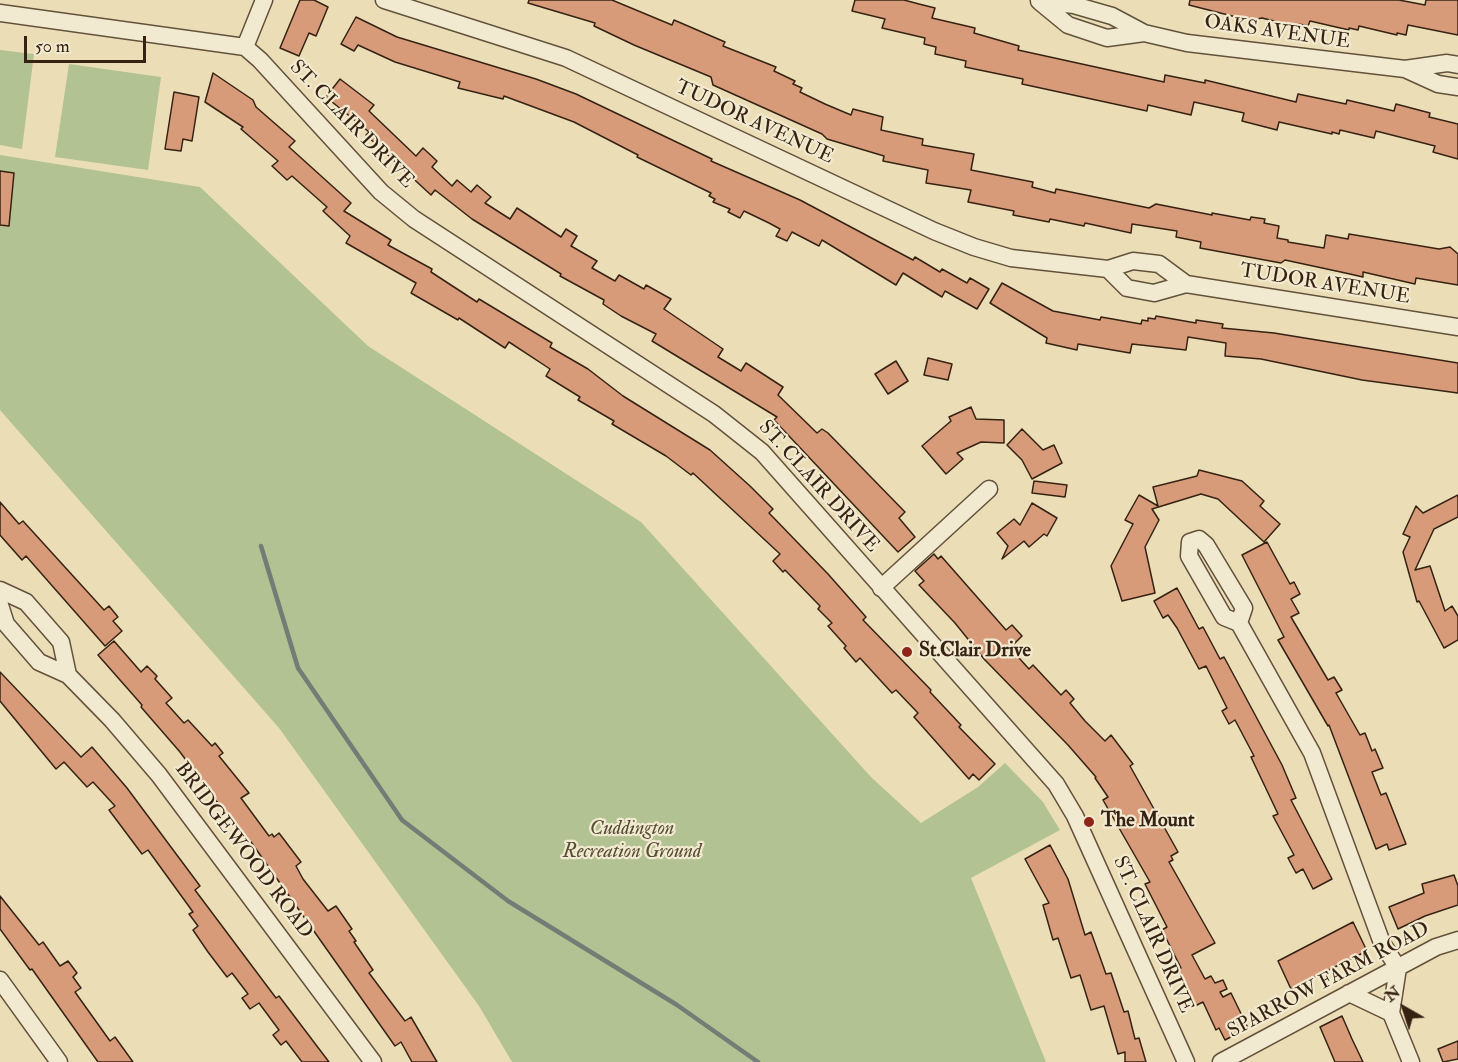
<!DOCTYPE html>
<html>
<head>
<meta charset="utf-8">
<style>
	body { margin:0 }
	#map { position:relative; width:1458px; height:1062px; overflow:hidden; background:#ebdeb7; font-family:"IM FELL Double Pica",serif }
	canvas { display:block }
	.north { position:absolute; left:1374px; top:978px; width:60px; height:60px; -webkit-text-stroke:4px #f2ead0; paint-order:stroke; rotate:321deg; font-size:16px; font-weight:700; line-height:24px; text-align:center; color:#362212 }
	.north::after { content:''; display:block; margin:auto; width:21px; height:27px; background:#362212; clip-path:polygon(50% 0,100% 100%,50% 72%,0 100%) }
	.scale { position:absolute; left:24px; top:36px; width:122px; height:27px; box-sizing:border-box; border:3px solid #362212; border-top:0; padding-left:8px; font-size:18px; line-height:21px; white-space:nowrap; color:#362212; -webkit-text-stroke:4px #f2ead0; paint-order:stroke }
</style>
</head>
<body>
<div id="map">
<canvas width="1458" height="1062"></canvas>
<div class="north">N</div>
<div class="scale">50 m</div>
</div>
<script>
const context = document.querySelector('canvas').getContext('2d');
context.lineJoin = 'round';
function paint(path, color) { context.fillStyle = color; context.fill(path, 'evenodd'); }
const toPath = rows => new Path2D(rows.map(r => 'M' + r).join(''));
function stroke(path, color, width, dash) { context.strokeStyle = color; context.lineWidth = width; context.lineCap = dash ? 'butt' : 'round'; context.setLineDash(dash || []); context.stroke(path); }
function drawText(font, color, halo, rows, align = 'center') {
  context.font = font + ' "IM FELL Double Pica",serif'; context.lineWidth = 4.5; context.setLineDash([]); context.textBaseline = 'middle'; context.strokeStyle = halo; context.fillStyle = color; for (const [text, x, y, turn = 0] of rows) {
    context.save(); context.translate(x, y); context.rotate((+turn || 0) * Math.PI / 180); context.textAlign = isNaN(turn) ? turn : align; if (halo) context.strokeText(text, 0, 0); context.fillText(text, 0, 0); context.restore();
  }
}
const green = toPath([
	[0,50,34,54,22,149,0,145],
	[69,64,161,77,148,170,55,157],
	[0,155,200,187,368,346,641,522,871,777,921,823,978,787,1005,763,1043,802,1060,830,971,878,1046,1062,512,1062,479,1006,279,728,0,410]
]);
const stream = toPath([
	[261,546,298,668,402,820,508,901,677,1005,758,1062]
]);
const building = toPath([
	[300,0,314,0,328,7,316,36,309,33,299,56,280,48,300,0],
	[529,0,612,0,672,25,674,20,725,42,723,46,776,67,774,71,795,81,793,84,802,88,800,92,825,104,851,115,853,109,883,117,881,130,923,139,922,145,974,154,971,170,1033,182,1032,187,1055,193,1056,189,1149,208,1156,204,1212,215,1212,213,1250,220,1251,217,1265,219,1264,223,1279,226,1277,238,1288,240,1288,242,1324,248,1326,235,1348,239,1349,234,1439,249,1450,247,1458,254,1458,285,1416,278,1415,284,1363,272,1363,277,1350,274,1285,260,1281,263,1200,248,1201,242,1176,237,1177,231,1132,224,1131,233,1085,223,1084,226,1050,219,1049,222,1013,215,1014,211,968,202,971,190,926,183,928,170,883,161,884,156,827,139,822,134,713,85,711,77,634,45,594,26,595,23,528,3,529,0],
	[855,0,904,0,919,4,935,8,932,18,975,28,974,33,1019,46,1018,50,1164,82,1165,75,1205,83,1205,80,1296,102,1298,94,1346,104,1347,100,1394,111,1396,104,1430,113,1429,117,1458,124,1458,159,1433,152,1435,146,1376,131,1374,138,1340,130,1339,134,1332,132,1332,134,1279,122,1277,130,1242,121,1244,113,1194,102,1191,115,1148,105,1147,111,1022,84,1023,79,965,67,966,61,935,54,936,47,924,44,925,38,882,28,885,19,852,11,855,0],
	[1190,0,1399,0,1425,5,1426,0,1458,0,1458,35,1408,25,1406,35,1397,33,1397,35,1359,26,1358,30,1349,28,1349,30,1310,21,1308,26,1299,24,1299,27,1262,18,1252,20,1240,18,1189,5,1190,0],
	[356,17,397,37,536,79,576,94,712,159,711,161,800,200,913,260,915,257,940,272,942,269,967,283,970,278,989,289,977,309,945,291,942,297,903,273,896,285,822,240,819,246,792,232,787,241,776,236,780,229,769,223,744,211,740,218,728,212,730,209,713,202,715,199,709,196,711,193,637,157,638,155,574,122,504,96,503,99,458,88,460,82,395,62,358,45,354,51,341,44,356,17],
	[213,73,253,100,256,107,295,141,289,147,351,203,344,211,391,240,388,245,432,269,431,272,477,302,479,299,552,343,550,347,588,369,623,396,710,450,750,486,773,509,769,513,828,574,866,617,863,620,931,690,930,692,961,725,959,727,995,764,979,780,973,774,969,779,914,717,918,713,896,690,892,693,860,658,856,662,844,648,846,646,828,626,832,623,818,609,820,606,785,570,783,572,773,561,780,554,693,473,691,475,666,456,612,424,614,421,578,400,580,397,546,376,550,369,544,365,509,342,505,348,459,318,458,320,411,293,416,283,346,243,350,236,323,211,327,207,292,176,287,180,272,166,278,161,241,129,243,127,205,102,213,73],
	[340,79,374,105,369,111,416,156,423,148,437,161,432,167,452,186,457,180,471,192,477,185,491,197,485,203,510,219,517,208,561,237,566,229,577,236,571,246,597,261,592,268,615,281,619,275,644,289,646,285,671,299,664,309,723,349,718,357,741,371,746,363,783,387,778,395,817,433,822,429,828,433,905,512,899,518,915,537,898,552,774,420,777,417,652,341,656,334,621,316,603,304,604,300,560,276,561,274,472,219,435,190,431,195,366,135,369,132,326,97,340,79],
	[174,92,199,97,192,141,183,139,181,151,165,149,174,92],
	[0,171,14,173,9,226,0,225,0,171],
	[1002,283,1053,311,1100,320,1101,317,1141,324,1142,320,1148,321,1148,318,1155,319,1156,316,1196,323,1196,320,1223,324,1222,328,1274,333,1458,363,1458,393,1362,380,1261,359,1225,356,1226,343,1188,337,1186,350,1132,344,1130,353,1078,344,1077,350,1046,343,1047,338,990,303,1002,283],
	[928,358,952,364,948,380,924,375,928,358],
	[896,361,908,381,888,394,875,374,896,361],
	[971,407,976,419,1004,420,1004,443,981,442,957,453,963,459,946,474,922,446,951,421,949,417,971,407],
	[1022,429,1043,450,1054,445,1062,463,1032,479,1022,460,1007,445,1022,429],
	[1199,470,1242,481,1264,501,1260,506,1280,524,1264,542,1218,499,1201,494,1152,509,1159,520,1145,547,1155,593,1122,601,1111,566,1133,524,1125,520,1139,495,1158,506,1153,487,1197,476,1199,470],
	[1034,481,1067,485,1065,497,1032,493,1034,481],
	[1458,495,1458,517,1434,529,1415,570,1430,566,1445,611,1452,606,1458,616,1458,640,1444,648,1419,601,1417,602,1403,552,1410,537,1403,534,1416,506,1423,513,1458,495],
	[0,502,19,524,23,521,104,610,109,606,118,617,113,621,122,631,105,646,26,556,22,560,0,535,0,502],
	[1032,503,1057,518,1047,536,1044,534,1029,547,1024,541,1002,559,1008,546,997,533,1014,519,1020,525,1032,503],
	[1267,542,1290,584,1294,582,1300,594,1291,599,1299,613,1291,617,1328,680,1334,677,1342,690,1336,693,1360,735,1365,733,1372,751,1375,749,1383,768,1372,772,1381,795,1386,793,1406,844,1389,850,1387,844,1376,849,1329,725,1328,726,1278,640,1284,637,1242,555,1267,542],
	[934,554,938,559,941,556,1006,630,1012,625,1022,636,1010,648,1029,669,1033,665,1061,695,1066,690,1074,699,1070,703,1085,721,1105,741,1111,735,1133,764,1130,766,1178,852,1171,856,1173,860,1169,862,1215,943,1192,955,1205,979,1211,976,1215,983,1223,980,1227,989,1220,992,1223,997,1231,993,1248,1028,1225,1040,1219,1028,1216,1030,1203,1002,1195,1006,1177,970,1181,968,1162,930,1167,927,1145,884,1150,882,1103,800,1108,797,1095,778,1096,777,1068,745,984,659,955,623,919,585,924,581,915,571,934,554],
	[1177,588,1199,629,1203,627,1220,659,1224,657,1282,765,1296,798,1291,800,1332,879,1313,889,1303,869,1296,873,1288,858,1294,855,1273,816,1278,814,1251,757,1254,756,1235,720,1229,724,1222,711,1227,708,1206,666,1199,669,1177,628,1168,615,1163,618,1154,601,1177,588],
	[114,641,141,672,147,666,157,676,155,679,172,698,166,703,184,723,188,720,212,746,215,743,223,753,219,756,249,793,241,798,269,836,272,834,274,837,279,833,301,862,296,866,303,879,328,911,336,906,352,929,349,931,356,941,354,942,373,970,369,973,405,1021,411,1017,437,1062,412,1062,401,1042,395,1046,251,842,248,844,180,752,141,707,142,705,98,655,114,641],
	[0,672,81,757,92,747,127,788,200,886,195,890,276,998,279,996,329,1062,302,1062,286,1041,281,1045,273,1035,279,1030,259,1003,250,1009,242,998,248,994,232,973,227,977,208,952,193,930,198,926,189,914,193,912,148,850,142,854,109,810,115,806,93,782,87,787,64,762,56,769,0,701,0,672],
	[1050,845,1068,879,1085,935,1091,932,1106,974,1111,973,1124,1012,1128,1011,1135,1039,1139,1038,1146,1062,1125,1062,1125,1052,1118,1054,1104,1006,1091,1010,1080,975,1071,978,1058,938,1053,940,1043,905,1049,903,1025,859,1050,845],
	[1454,875,1458,886,1458,905,1425,916,1398,929,1389,907,1424,893,1422,884,1454,875],
	[0,896,39,945,43,942,60,966,68,961,77,973,73,977,81,988,75,992,110,1041,115,1037,133,1062,98,1062,32,969,30,970,0,929,0,896],
	[1353,922,1367,951,1291,989,1278,961,1353,922],
	[1342,1016,1352,1039,1363,1062,1335,1062,1320,1027,1342,1016],
	[1458,1041,1458,1059,1443,1062,1438,1049,1458,1041]
]);
const minor = toPath([
	[384,0,566,58,934,231,974,247,1011,258,1108,269,1133,261,1159,264,1186,284],
	[1039,1,1074,5,1112,16,1144,33,1187,43,1405,69,1447,63,1458,65],
	[1040,2,1068,25,1107,38,1144,33],
	[0,13,245,47],
	[245,47,260,60,381,192,414,219,714,414,762,452,1056,784,1075,816,1186,1062],
	[245,47,264,0],
	[1405,69,1438,84,1458,87],
	[1108,269,1127,288,1154,293,1186,284,1458,327],
	[881,588,989,489],
	[0,590,26,602,61,642,68,675],
	[0,605,6,624,39,662,68,675,112,720,159,775,373,1062],
	[1239,623,1244,608,1206,545,1199,539,1190,542,1189,556,1224,617,1239,623,1312,753,1382,943,1398,968,1391,1013],
	[0,980,59,1062],
	[1349,993,1391,1013,1411,1062],
	[1221,1062,1436,947,1458,940]
]);
const markers = [
	[907,652,6,"#8f2418"],
	[1089,822,6,"#8f2418"]
];
const streetNames = [
	["OAKS AVENUE",1277,33,8],
	["TUDOR AVENUE",754,123,25],
	["ST. CLAIR DRIVE",351,125,46],
	["TUDOR AVENUE",1325,285,9],
	["ST. CLAIR DRIVE",818,487,48],
	["BRIDGEWOOD ROAD",243,851,53],
	["ST. CLAIR DRIVE",1152,935,66],
	["SPARROW FARM ROAD",1329,981,-28]
];
const poiNames = [
	["St.Clair Drive",919,652],
	["The Mount",1101,822]
];
const parkNames = [
	["Cuddington",632,830],
	["Recreation Ground",632,853]
];
paint(green, '#b3c292');
stroke(stream, '#737d76', 4.5);
paint(building, '#d89b7a');
stroke(building, '#362212', 1.5);
stroke(minor, '#63513b', 19);
stroke(minor, '#f2ead0', 16);
for (const [x, y, r, color] of markers) { const dot = new Path2D(); dot.arc(x, y, r, 0, 2 * Math.PI); context.fillStyle = color; context.fill(dot); stroke(dot, '#f2ead0', 2); }
drawText('20px', '#362212', '#f2ead0', streetNames);
drawText('bold 20px', '#362212', '#f2ead0', poiNames, 'left');
drawText('italic 20px', '#554a32', '#f2ead0', parkNames);
</script>
</body>
</html>
